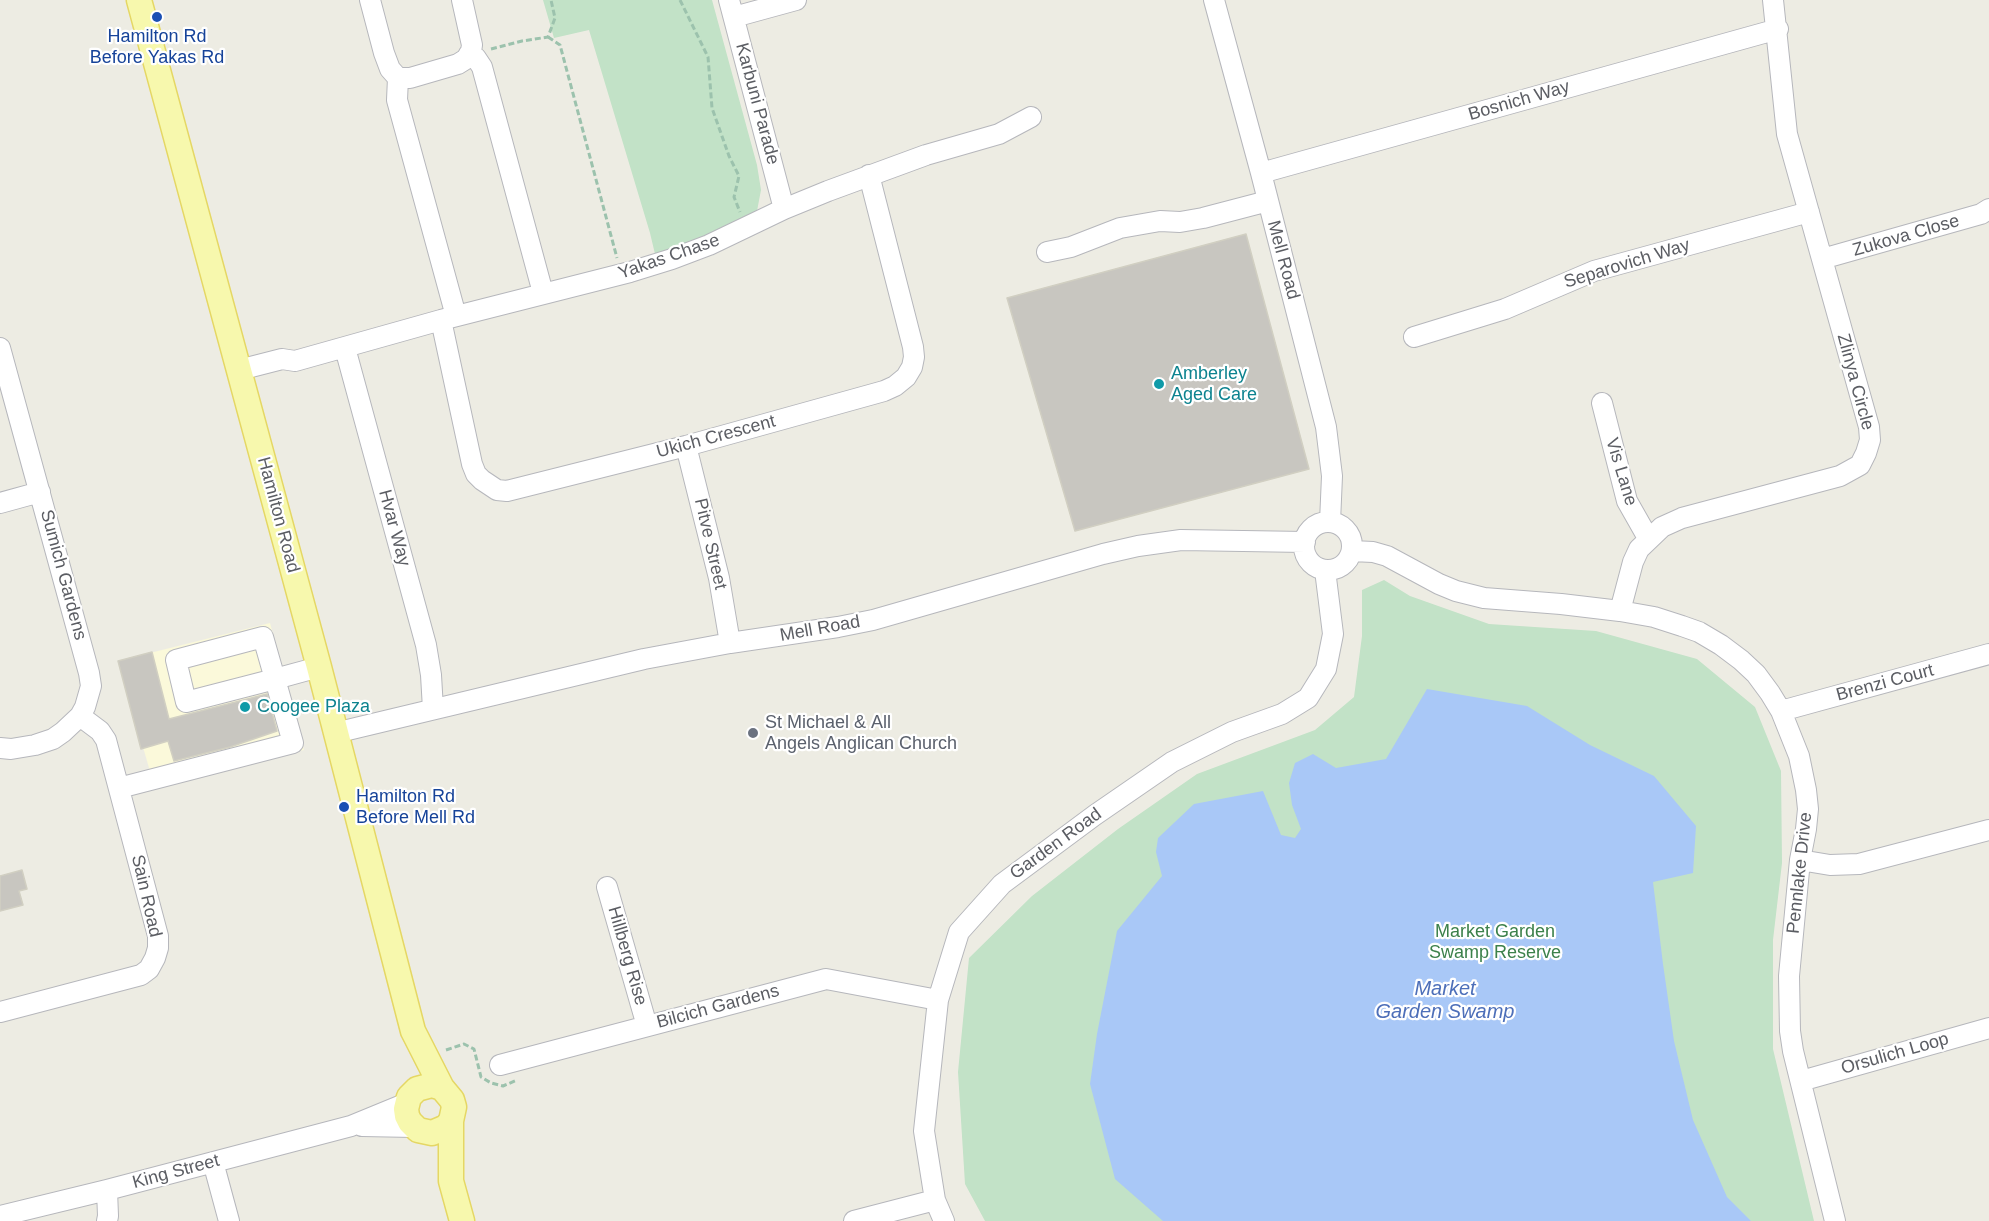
<!DOCTYPE html>
<html>
<head>
<meta charset="utf-8">
<style>
	body { margin:0 }
	canvas { display:block; background:#edece3 }
</style>
</head>
<body>
<canvas width="1989" height="1221"></canvas>
<script>
const context = document.querySelector('canvas').getContext('2d');
context.lineJoin = 'round';
function paint(path, color) { context.fillStyle = color; context.fill(path, 'evenodd'); }
const toPath = rows => new Path2D(rows.map(r => 'M' + r).join(''));
function stroke(path, color, width, dash) { context.strokeStyle = color; context.lineWidth = width; context.lineCap = dash ? 'butt' : 'round'; context.setLineDash(dash || []); context.stroke(path); }
function drawText(font, color, halo, rows, align = 'center') {
  context.font = font + ' Arial,sans-serif'; context.lineWidth = 4.5; context.setLineDash([]); context.textBaseline = 'middle'; context.strokeStyle = halo; context.fillStyle = color; for (const [text, x, y, turn = 0] of rows) {
    context.save(); context.translate(x, y); context.rotate((+turn || 0) * Math.PI / 180); context.textAlign = isNaN(turn) ? turn : align; if (halo) context.strokeText(text, 0, 0); context.fillText(text, 0, 0); context.restore();
  }
}
const commercial = toPath([
	[270,623,304,750,154,785,118,661]
]);
const green = toPath([
	[543,0,712,0,757,165,761,190,757,211,707,236,655,254,650,233,589,30,554,38],
	[1384,580,1410,596,1489,624,1596,631,1697,659,1755,707,1781,771,1782,863,1773,940,1773,1049,1814,1221,985,1221,965,1184,958,1072,969,958,1032,896,1118,829,1197,774,1315,730,1354,697,1362,636,1362,590]
]);
const water = toPath([
	[1427,689,1527,706,1590,745,1654,776,1696,826,1693,873,1653,882,1663,964,1674,1041,1693,1120,1727,1197,1751,1221,1163,1221,1115,1179,1090,1084,1097,1034,1117,931,1162,876,1156,852,1158,838,1194,804,1263,791,1281,835,1295,838,1301,829,1292,805,1289,783,1295,763,1313,754,1336,768,1386,759]
]);
const building = toPath([
	[1246,234,1309,469,1075,531,1007,298,1246,234],
	[152,652,169,719,267,694,277,731,230,747,174,761,168,741,141,749,118,661,152,652],
	[22,870,27,889,19,891,23,905,0,911,0,876,22,870]
]);
const path = toPath([
	[680,0,708,57,712,108,729,156,739,176,734,197,740,212],
	[548,37,560,45,617,258],
	[491,49,522,41,548,37,555,18,551,0],
	[446,1050,464,1044,474,1049,481,1077,491,1083,503,1086,517,1080]
]);
const minor = toPath([
	[370,0,384,53,390,69,398,78,410,78,458,64,466,59,471,51,472,45,462,0],
	[729,0,784,209],
	[1214,0,1261,173,1326,427,1332,476,1330,522],
	[734,17,796,0],
	[469,54,476,58,482,67,543,293],
	[398,78,397,100,456,316],
	[1261,173,1778,29],
	[1047,252,1071,247,1120,228,1160,221,1180,222,1203,218,1268,201],
	[1822,259,1981,214,1989,209],
	[441,320,472,464,476,474,482,480,497,490,507,491,686,446,884,391,895,386,906,377,912,367,914,357,913,347,869,175],
	[1414,337,1505,309,1594,271,1809,212],
	[0,348,89,673,91,686,85,707,80,716,63,732,53,739,35,745,11,749,0,748],
	[345,348,426,645,431,675,433,709],
	[239,370,282,359,295,361,441,320,630,272,672,259,709,245,784,209,828,191,926,155,999,134,1031,117],
	[1602,403,1627,501,1648,538],
	[686,446,719,578,730,643],
	[0,503,40,492],
	'1304 546a24 24 0 1 1 48 0a24 24 0 1 1-48 0Z',
	[1352,551,1373,552,1387,556,1439,584,1456,591,1484,598,1561,604,1620,611,1654,617,1682,626,1699,632,1721,645,1741,660,1756,674,1770,693,1781,711,1799,756,1806,790,1808,809,1806,829,1800,860,1789,976,1790,1031,1793,1051,1835,1221],
	[1620,611,1633,562,1639,549,1662,527,1682,518,1840,476,1860,465,1866,453,1870,440,1869,427,1787,134,1773,0],
	[1781,711,1989,654],
	[335,733,644,659,730,643,838,627,873,620,1103,554,1138,546,1181,540,1305,542],
	[119,788,293,743,275,679,263,637,176,660,186,702,275,679,319,667],
	[1800,860,1830,865,1859,864,1989,830],
	[607,887,647,1026],
	[0,1012,141,975,149,969,155,958,158,948,158,936,106,740,100,731,80,716],
	[500,1065,826,979,938,1000],
	[1801,1081,1989,1028],
	[362,1126,414,1127],
	[213,1162,229,1221],
	[0,1216,107,1190,351,1126,407,1103],
	[107,1221,108,1216,107,1190],
	[854,1221,935,1200],
	[944,1221,935,1200,924,1131,938,1000,959,932,1002,884,1095,815,1172,762,1232,732,1282,714,1308,698,1326,669,1333,634,1325,570]
]);
const major = toPath([
	[139,0,319,667,413,1031,442,1088],
	[451,1121,446,1127,432,1133,418,1130,410,1122,407,1116,406,1109,409,1097,417,1089,432,1085,442,1088,452,1100,454,1107,451,1121,451,1181,462,1221]
]);
const markers = [
	[157,17,6,"#1a4fb4"],
	[1159,384,6,"#0f9aa8"],
	[245,707,6,"#0f9aa8"],
	[753,733,6,"#6b7280"],
	[344,807,6,"#1a4fb4"]
];
const transitNames = [
	["Hamilton Rd",157,37],
	["Before Yakas Rd",157,58],
	["Hamilton Rd",356,797,"left"],
	["Before Mell Rd",356,818,"left"]
];
const streetNames = [
	["Bosnich Way",1519,101,-16],
	["Karbuni Parade",757,104,75],
	["Zukova Close",1906,236,-16],
	["Yakas Chase",669,257,-19],
	["Mell Road",1283,260,75],
	["Separovich Way",1627,264,-17],
	["Zlinya Circle",1855,382,75],
	["Ukich Crescent",716,437,-15],
	["Vis Lane",1621,472,73],
	["Hamilton Road",278,515,75],
	["Hvar Way",394,528,75],
	["Pitve Street",710,544,77],
	["Sumich Gardens",63,575,75],
	["Mell Road",820,629,-10],
	["Brenzi Court",1885,683,-15],
	["Garden Road",1056,844,-36],
	["Pennlake Drive",1800,873,-84],
	["Sain Road",146,896,77],
	["Hillberg Rise",627,956,74],
	["Bilcich Gardens",718,1007,-15],
	["Orsulich Loop",1895,1054,-16],
	["King Street",176,1172,-15]
];
const cultureNames = [
	["Amberley",1171,374],
	["Aged Care",1171,395],
	["Coogee Plaza",257,707]
];
const worshipNames = [
	["St Michael & All",765,723],
	["Angels Anglican Church",765,744]
];
const parkNames = [
	["Market Garden",1495,932],
	["Swamp Reserve",1495,953]
];
const waterNames = [
	["Market",1445,989],
	["Garden Swamp",1445,1012]
];
paint(commercial, '#fbf9da');
paint(green, '#c2e2c7');
paint(water, '#a9c8f7');
paint(building, '#c8c6c0');
stroke(building, '#d1cfc2', 1.5);
stroke(minor, '#b6b7bc', 22);
stroke(major, '#e5d764', 27);
stroke(path, '#9cc2ad', 3, [6, 3]);
stroke(minor, '#fff', 20);
stroke(major, '#f7f8ad', 24);
for (const [x, y, r, color] of markers) { const dot = new Path2D(); dot.arc(x, y, r, 0, 2 * Math.PI); context.fillStyle = color; context.fill(dot); stroke(dot, '#fff', 2); }
drawText('18px', '#164399', '#fff', transitNames);
drawText('18px', '#5b5d63', '#fff', streetNames);
drawText('18px', '#0d838f', '#fff', cultureNames, 'left');
drawText('18px', '#5b616d', '#fff', worshipNames, 'left');
drawText('18px', '#3c814b', '#fff', parkNames);
drawText('italic 20px', '#4d6fb9', '#fff', waterNames);
</script>
</body>
</html>
